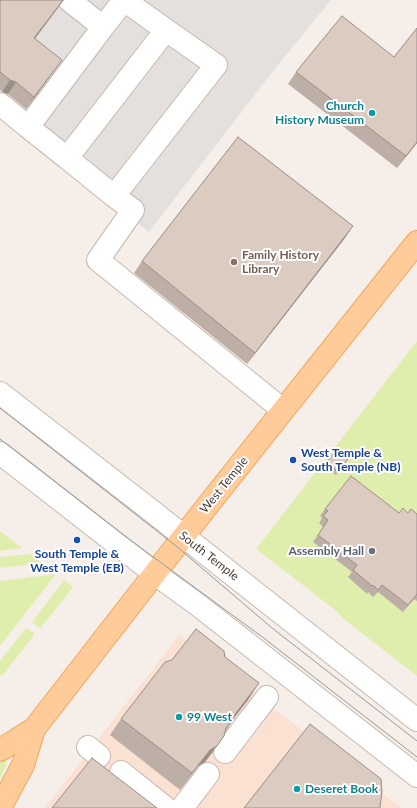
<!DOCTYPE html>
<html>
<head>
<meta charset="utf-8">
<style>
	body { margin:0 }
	canvas { display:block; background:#f6efe9 }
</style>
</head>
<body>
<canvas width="417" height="808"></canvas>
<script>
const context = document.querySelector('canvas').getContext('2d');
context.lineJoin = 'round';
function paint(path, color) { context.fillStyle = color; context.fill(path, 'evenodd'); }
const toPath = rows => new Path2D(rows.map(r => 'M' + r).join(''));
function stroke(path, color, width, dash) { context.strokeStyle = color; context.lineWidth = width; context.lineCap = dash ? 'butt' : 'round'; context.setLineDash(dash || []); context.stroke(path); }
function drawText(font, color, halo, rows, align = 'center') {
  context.font = font + ' Lato,sans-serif'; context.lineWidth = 4; context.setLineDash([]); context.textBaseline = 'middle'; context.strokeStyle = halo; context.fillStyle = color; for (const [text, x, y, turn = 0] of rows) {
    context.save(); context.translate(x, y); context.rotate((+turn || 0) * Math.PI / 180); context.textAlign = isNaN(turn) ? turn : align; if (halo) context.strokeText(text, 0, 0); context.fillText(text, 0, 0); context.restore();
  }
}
const commercial = toPath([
	[179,635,402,808,45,808]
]);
const green = toPath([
	[417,341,417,676,345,620,334,609,256,549],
	[0,531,22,548,0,551],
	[31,554,42,563,0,568,0,557],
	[56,574,0,646,0,581],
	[64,580,73,587,40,629,32,622],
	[26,628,35,634,2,676,0,675,0,661],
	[4,759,7,761,6,765,0,780,0,762]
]);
const parking = toPath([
	[0,0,331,0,270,75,149,232,0,116]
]);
const minor = toPath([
	[103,27,124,0,166,30],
	[0,104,28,127,103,27,69,0],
	[28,127,67,158],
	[114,196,216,65,166,30,67,158,114,196,133,210,98,260,283,410],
	[0,393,148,508,417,720],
	[0,453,154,573,198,605,417,776],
	[255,713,267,697],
	[88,747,99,756],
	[225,752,251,718],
	[121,772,166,808],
	[182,808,208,774]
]);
const major = toPath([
	[0,750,34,729],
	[0,808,23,765,34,729,208,505,417,242]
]);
const tram = toPath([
	[0,408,176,546,272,628,417,741],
	[0,439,126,537,265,639,417,757]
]);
const wall = toPath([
	[0,0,64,0,35,39,54,71,26,109,8,94,0,90],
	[394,57,417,143,397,168,288,84,296,72],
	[345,238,247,364,134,273,142,261],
	[338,448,349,457,336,475,324,466],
	[325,509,399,513,408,513,417,514,417,601,414,599,403,612,378,592,373,597,368,592,367,594,348,577,352,572,313,542,323,527,319,523,322,518,320,516],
	[225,657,248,700,234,718,213,752,205,762,198,766,180,790,110,735,121,719]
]);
const shadedWall = toPath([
	[64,0,57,9,26,50,34,38],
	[62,60,54,71,26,109,34,97],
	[10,80,16,82,8,94,2,92],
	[417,142,417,143,397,168,406,156],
	[353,226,345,238,247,364,255,353],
	[259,683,248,700,222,733,233,717],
	[224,736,205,762,198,766,180,790,192,773,210,750]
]);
const building = toPath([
	[0,0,63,0,34,38,62,60,34,97,16,82,10,80,0,72,0,0],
	[342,16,394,57,417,28,417,142,406,156,296,72,342,16],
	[238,137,353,226,255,353,142,261,238,137],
	[338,448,349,457,339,472,326,463,338,448],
	[351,476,399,513,403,508,408,513,411,509,417,514,417,594,408,605,382,585,378,590,373,585,372,586,353,570,357,565,318,535,328,520,323,516,328,511,325,509,351,476],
	[196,629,224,651,225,657,259,683,233,717,234,718,226,728,224,736,217,746,210,750,192,773,121,719,165,662,172,660,196,629],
	[310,724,381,779,382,791,380,808,244,808,310,724],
	[92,758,157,808,52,808,92,758]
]);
const markers = [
	[372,113,4,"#0f9aa8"],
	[234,262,4,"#8d6e63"],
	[293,460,4,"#1a4fb4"],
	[77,540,4,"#1a4fb4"],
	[372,551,4,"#6b7280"],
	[179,717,4,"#0f9aa8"],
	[297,789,4,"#0f9aa8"]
];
const cultureNames = [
	["Church",364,106,"right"],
	["History Museum",364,120,"right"],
	["99 West",187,717],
	["Deseret Book",305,789]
];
const educationNames = [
	["Family History",242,255],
	["Library",242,269]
];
const transitNames = [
	["West Temple &",301,453],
	["South Temple (NB)",301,467],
	["South Temple &",77,554,"center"],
	["West Temple (EB)",77,568,"center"]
];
const streetNames = [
	["West Temple",224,485,-51],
	["South Temple",209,556,38]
];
const worshipNames = [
	["Assembly Hall",364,551]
];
paint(commercial, '#fae1d2');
paint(green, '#dfeead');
paint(parking, '#e4e0de');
stroke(minor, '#c6b8ad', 24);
stroke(major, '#f1a55b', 24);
stroke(minor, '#fff', 22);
stroke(major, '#fc9', 22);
stroke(tram, '#989898', 1);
paint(wall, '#bdafa5');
paint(shadedWall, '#9a8e86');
paint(building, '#dccbc0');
stroke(building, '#9a8e86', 1);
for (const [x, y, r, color] of markers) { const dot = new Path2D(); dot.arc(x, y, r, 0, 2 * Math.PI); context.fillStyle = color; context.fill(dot); stroke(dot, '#fff', 1.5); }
drawText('bold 12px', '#0d838f', '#fff', cultureNames, 'left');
drawText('bold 12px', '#785e54', '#fff', educationNames, 'left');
drawText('bold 12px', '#164399', '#fff', transitNames, 'left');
drawText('12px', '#4b3e36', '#fff', streetNames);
drawText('bold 12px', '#5b616d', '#fff', worshipNames, 'right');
</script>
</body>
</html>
